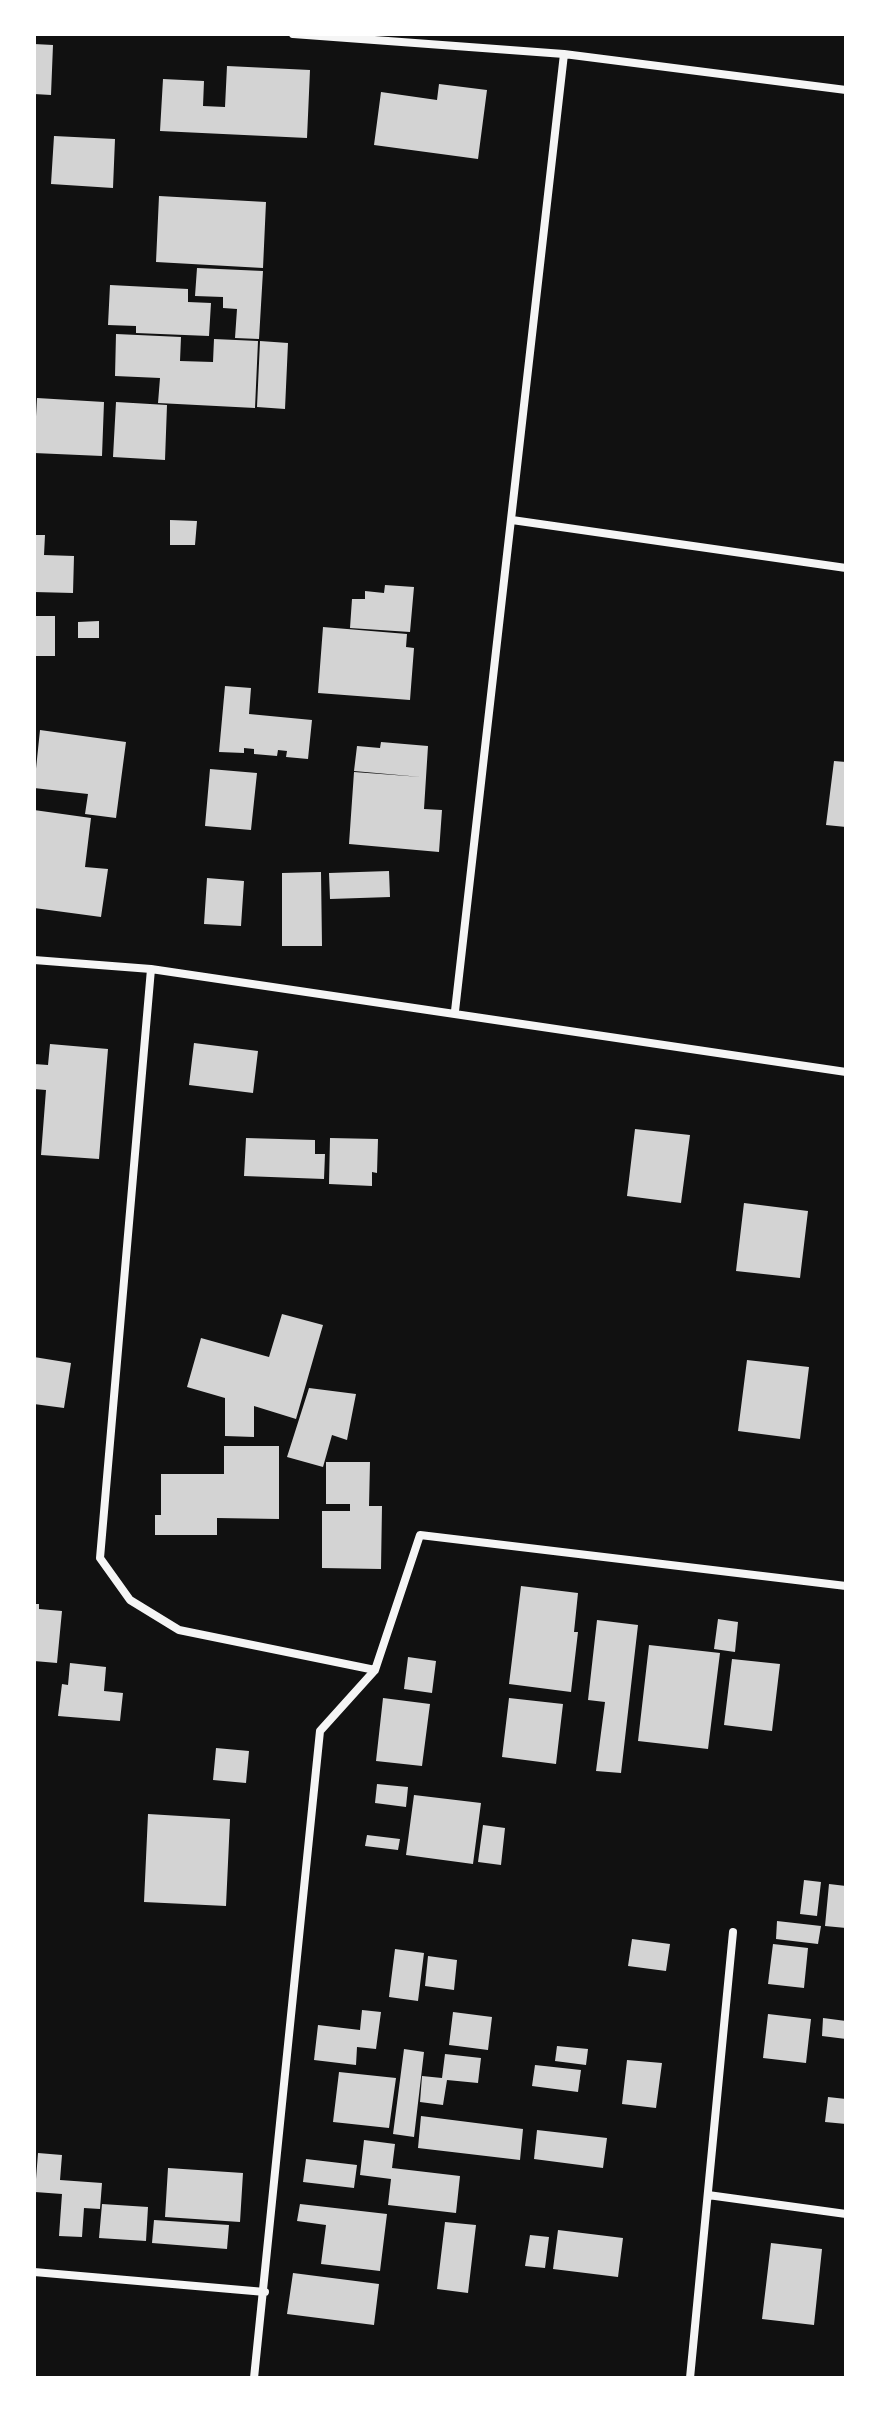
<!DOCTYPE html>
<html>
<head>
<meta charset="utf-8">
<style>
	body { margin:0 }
	#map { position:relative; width:880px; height:2412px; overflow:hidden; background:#111; font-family:"Varela Round",sans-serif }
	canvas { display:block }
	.frame { position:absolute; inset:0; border:36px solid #fff; pointer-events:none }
</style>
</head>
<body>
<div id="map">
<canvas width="880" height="2412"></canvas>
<div class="frame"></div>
</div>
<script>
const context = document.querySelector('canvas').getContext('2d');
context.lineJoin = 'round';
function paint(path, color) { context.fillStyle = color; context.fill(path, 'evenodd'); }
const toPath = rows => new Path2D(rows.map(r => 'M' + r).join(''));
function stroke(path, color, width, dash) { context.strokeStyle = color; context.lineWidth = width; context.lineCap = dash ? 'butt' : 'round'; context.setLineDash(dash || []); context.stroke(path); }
const building = toPath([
	[34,44,53,45,51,95,34,94],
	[227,66,310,70,307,138,160,131,163,79,204,81,203,106,225,107],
	[439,84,487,90,478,159,374,145,381,92,437,100],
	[54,136,115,139,113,188,51,184],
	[159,196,266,202,263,268,156,262],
	[197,268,263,271,259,339,235,338,237,309,223,308,223,297,195,296],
	[110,285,188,289,188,302,211,303,209,336,136,333,136,326,108,325],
	[116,334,181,337,180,361,213,362,214,339,258,341,255,408,158,403,160,378,115,376],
	[260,341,288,343,285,409,257,407],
	[37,398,104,402,102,456,34,453],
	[116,402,167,405,165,460,113,457],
	[170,520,197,521,195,545,170,545],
	[34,535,45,535,44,555,74,556,73,593,34,592],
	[385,585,414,587,410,632,350,628,352,599,365,599,365,591,384,593],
	[34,616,55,616,55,656,34,656],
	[99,621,99,638,78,638,78,622],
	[323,627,407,634,406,647,414,648,410,700,318,693],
	[225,686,251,688,249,714,312,720,308,759,286,757,287,751,278,750,277,756,254,754,254,749,244,748,244,753,219,752],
	[40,730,126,742,116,818,85,814,88,794,34,788],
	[381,742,428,746,424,809,442,810,439,852,349,844,354,772,421,777,354,771,357,746,380,748],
	[834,761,846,762,846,827,826,825],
	[210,769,257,773,251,830,205,826],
	[34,810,91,818,85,867,108,869,101,917,34,908],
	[389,871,390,897,330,899,329,873],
	[321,872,322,946,282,946,282,873],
	[207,878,244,881,241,926,204,924],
	[194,1043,258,1051,253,1093,189,1085],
	[50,1044,108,1049,99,1159,41,1155,46,1090,34,1089,34,1064,48,1065],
	[635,1129,690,1135,681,1203,627,1196],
	[246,1138,315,1140,315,1154,325,1154,324,1179,244,1176],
	[330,1138,378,1139,377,1173,372,1172,372,1186,329,1184],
	[744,1203,808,1211,800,1278,736,1271],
	[282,1314,323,1325,296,1419,254,1406,254,1437,225,1436,225,1398,187,1387,201,1338,269,1357],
	[34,1357,71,1363,64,1408,34,1404],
	[747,1360,809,1367,800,1439,738,1431],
	[309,1388,356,1394,347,1440,332,1435,323,1467,287,1457],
	[224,1446,279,1446,279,1519,217,1518,217,1535,155,1535,155,1515,161,1515,161,1474,224,1474],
	[326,1462,370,1462,369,1506,382,1506,381,1569,322,1568,322,1511,350,1511,350,1504,326,1504],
	[521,1586,578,1593,574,1632,578,1632,571,1692,509,1684],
	[34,1604,39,1604,39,1609,62,1611,57,1663,34,1661],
	[718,1619,738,1622,735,1652,714,1649],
	[597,1620,638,1625,621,1773,596,1771,605,1702,588,1700],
	[649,1645,720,1653,708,1749,638,1741],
	[408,1657,436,1661,432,1693,404,1689],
	[732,1659,780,1664,772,1731,724,1725],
	[70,1663,106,1667,104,1691,123,1693,120,1721,58,1716,62,1684,68,1685],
	[383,1698,430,1704,422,1766,376,1761],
	[509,1698,563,1704,556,1764,502,1757],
	[216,1748,249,1751,246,1783,213,1780],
	[377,1784,408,1787,406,1807,375,1803],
	[414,1795,481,1803,473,1864,406,1855],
	[148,1814,230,1819,226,1906,144,1902],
	[483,1825,505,1828,501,1865,478,1862],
	[367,1835,400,1839,398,1850,365,1846],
	[804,1880,821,1882,817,1916,800,1914],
	[829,1884,846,1886,846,1928,825,1926],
	[777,1921,821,1926,818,1944,776,1939],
	[632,1939,670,1944,666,1971,628,1966],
	[773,1944,808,1948,804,1988,768,1984],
	[395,1949,424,1953,418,2001,389,1997],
	[428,1956,457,1960,454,1990,425,1986],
	[362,2010,381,2012,376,2049,357,2047,356,2065,314,2060,318,2025,360,2030],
	[453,2012,492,2017,488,2050,449,2045],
	[768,2014,811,2019,806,2063,763,2058],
	[823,2018,846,2021,846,2039,822,2036],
	[557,2046,588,2049,586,2065,555,2061],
	[404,2049,424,2052,414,2137,393,2134],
	[445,2054,481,2058,478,2083,447,2080,443,2105,420,2102,422,2076,442,2078],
	[627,2060,662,2063,656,2108,622,2104],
	[535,2065,581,2070,578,2092,532,2086],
	[339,2072,396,2078,389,2128,333,2122],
	[828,2097,846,2099,846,2124,825,2122],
	[421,2116,523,2129,520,2160,418,2148],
	[537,2130,607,2138,603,2168,534,2159],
	[364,2140,395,2144,392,2168,460,2176,456,2213,388,2205,391,2179,360,2175],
	[38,2153,62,2155,60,2180,102,2183,100,2209,84,2208,82,2237,59,2236,62,2194,35,2192],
	[306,2159,357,2165,354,2188,303,2182],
	[168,2168,243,2173,240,2222,165,2217],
	[102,2204,148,2207,146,2241,99,2238],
	[300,2204,387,2214,380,2271,321,2264,326,2225,297,2221],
	[154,2220,229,2225,227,2249,152,2243],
	[445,2222,476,2225,468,2293,437,2289],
	[558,2230,623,2238,618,2277,553,2269],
	[530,2235,549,2237,545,2268,525,2266],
	[771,2243,822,2249,814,2325,762,2319],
	[293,2273,379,2284,374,2325,287,2314]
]);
const minor = toPath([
	[293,34,564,54,846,90],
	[512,520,846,568],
	[34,960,151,969,846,1072],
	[151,969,100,1558,130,1600,179,1630,375,1670],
	[455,1011,564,54],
	[708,2195,846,2214],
	[34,2272,265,2292],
	[254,2378,320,1731,375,1670,420,1535,846,1586],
	[690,2378,733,1932]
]);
paint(building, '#d3d3d3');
stroke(minor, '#f5f5f5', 8);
</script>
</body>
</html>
